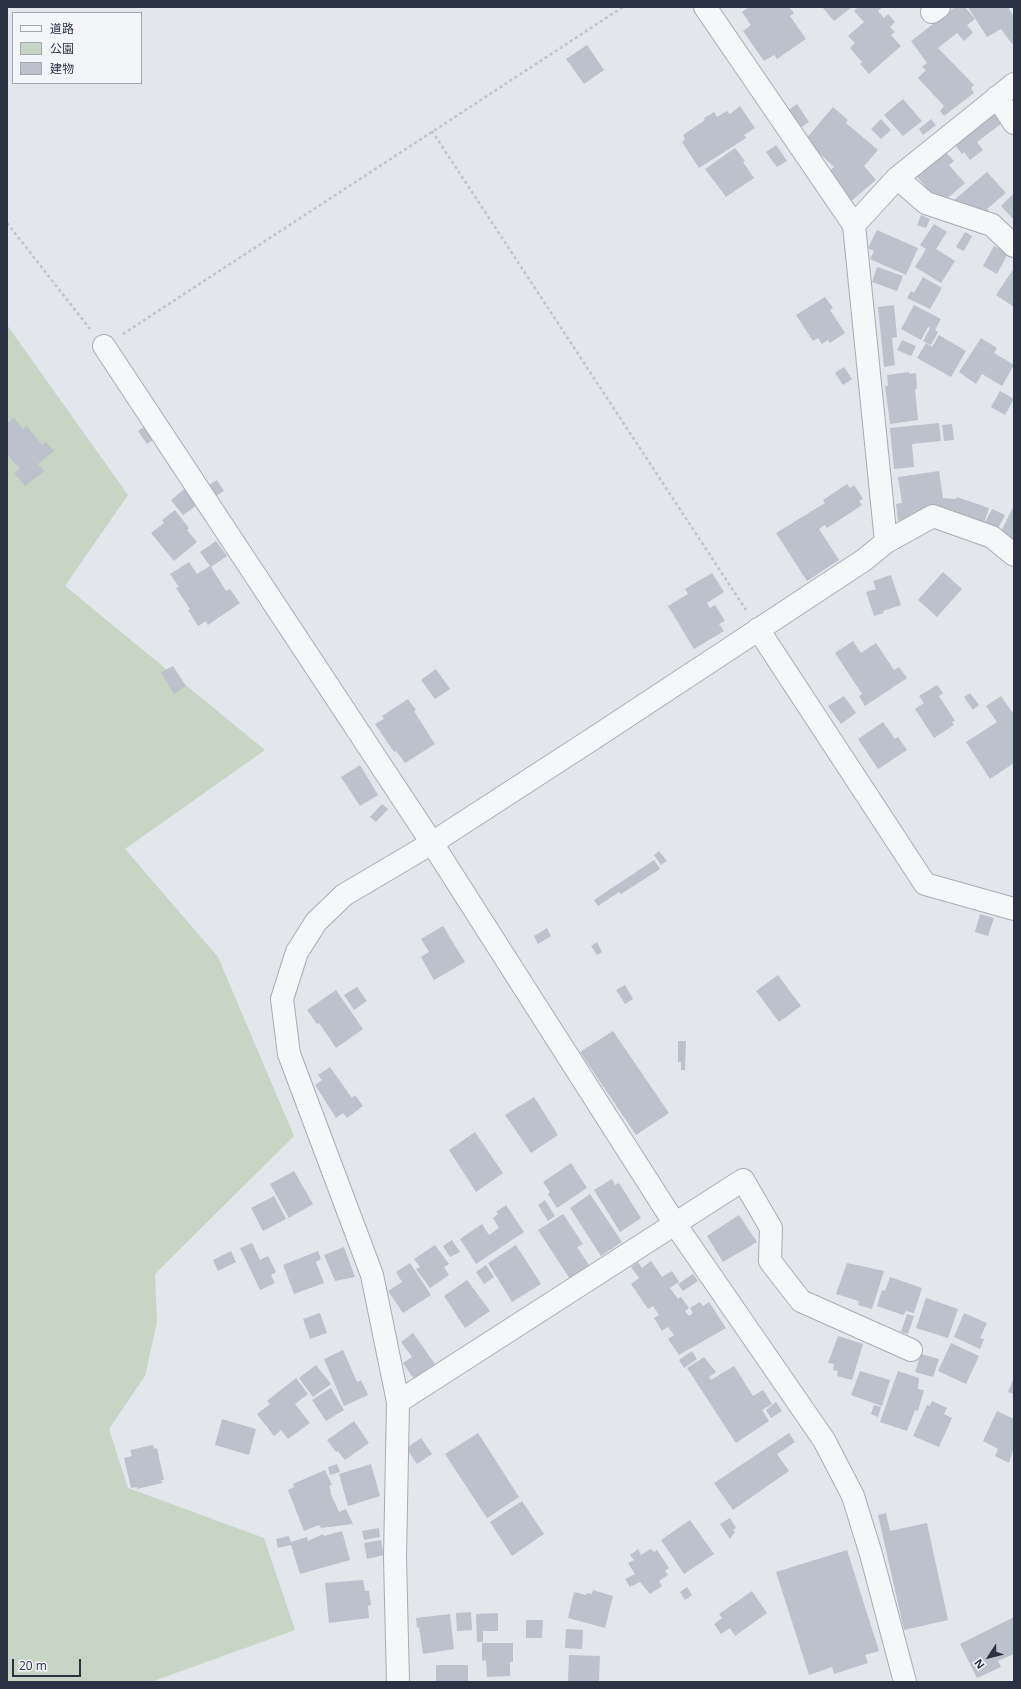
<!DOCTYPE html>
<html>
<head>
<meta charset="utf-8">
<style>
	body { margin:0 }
	#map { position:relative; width:1021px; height:1689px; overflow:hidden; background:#e3e6eb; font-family:"Open Sans","Noto Sans JP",sans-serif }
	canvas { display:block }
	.frame { position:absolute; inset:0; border:8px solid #2a3244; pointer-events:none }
	.legend { position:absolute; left:12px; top:12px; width:130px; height:72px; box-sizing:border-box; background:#f3f5f8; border:1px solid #a3a7b0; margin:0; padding:5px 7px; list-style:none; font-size:12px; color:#2a3244 }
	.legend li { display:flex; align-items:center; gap:8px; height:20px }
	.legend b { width:20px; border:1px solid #a3a7b0 }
	.north { position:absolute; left:969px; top:1637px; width:40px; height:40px; -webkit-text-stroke:3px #f3f5f8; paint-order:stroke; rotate:234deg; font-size:11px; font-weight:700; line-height:16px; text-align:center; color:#2a3244 }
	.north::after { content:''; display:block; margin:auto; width:14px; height:18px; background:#2a3244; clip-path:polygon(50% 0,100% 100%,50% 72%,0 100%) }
	.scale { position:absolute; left:12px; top:1659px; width:69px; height:18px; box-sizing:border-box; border:2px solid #2a3244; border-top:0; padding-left:5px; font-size:12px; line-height:14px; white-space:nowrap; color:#2a3244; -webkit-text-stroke:3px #f3f5f8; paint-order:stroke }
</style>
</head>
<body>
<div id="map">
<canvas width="1021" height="1689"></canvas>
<div class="frame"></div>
<ul class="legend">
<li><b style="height:5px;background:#f6f7f9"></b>道路</li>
<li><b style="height:11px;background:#c7d5c4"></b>公園</li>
<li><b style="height:11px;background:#bdc1cb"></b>建物</li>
</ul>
<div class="north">N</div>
<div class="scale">20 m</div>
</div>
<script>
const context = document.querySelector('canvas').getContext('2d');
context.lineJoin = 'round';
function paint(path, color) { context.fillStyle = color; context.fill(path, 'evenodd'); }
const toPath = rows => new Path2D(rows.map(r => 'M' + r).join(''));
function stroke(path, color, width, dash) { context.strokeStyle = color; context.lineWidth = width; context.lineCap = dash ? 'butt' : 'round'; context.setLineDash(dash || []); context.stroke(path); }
const green = toPath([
	[7,325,128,495,65,586,265,750,125,849,218,957,294,1136,155,1274,157,1322,145,1376,109,1429,128,1488,264,1538,295,1630,151,1682,7,1682]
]);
const building = toPath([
	[749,7,789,7,794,13,790,16,806,39,777,59,774,55,764,61,743,31,751,25,742,12],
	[822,7,852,7,834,21],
	[858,7,883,7,878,11,884,18,888,14,895,22,890,27,895,32,891,35,901,46,869,74,860,64,862,62,850,48,855,43,848,36,864,22,854,11],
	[955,7,965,7,975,19,967,25,973,33,964,41,957,33,938,48,974,85,971,88,974,93,944,116,940,111,944,106,918,78,926,70,922,67,927,63,911,41],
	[968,7,1008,7,1014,17,1014,42,1012,44,1001,29,987,37],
	[587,45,604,70,584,84,566,59],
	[903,99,922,121,903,136,884,115],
	[797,104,809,122,799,129,787,111],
	[740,106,755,128,744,135,746,138,699,168,682,142,685,139,683,135,705,120,704,118,714,112,717,117,727,111,730,114],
	[833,107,848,120,846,123,878,150,864,166,876,180,849,203,838,189,841,187,829,171,834,167,805,140],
	[990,108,1002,123,977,142,983,150,970,160,964,152,962,154,950,138],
	[881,119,891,130,881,139,871,129],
	[931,119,936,125,923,135,919,129],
	[776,145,787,161,777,167,766,152],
	[735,148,745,161,743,162,754,178,726,197,705,169],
	[942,148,954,161,949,165,965,183,941,204,916,176],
	[987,172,1006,193,987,209,989,211,981,218,946,207],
	[1014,193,1014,220,1001,206],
	[921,215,930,219,926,228,917,225],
	[934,224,947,232,936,249,955,261,941,283,915,267,926,249,920,245],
	[877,230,918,248,906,275,870,259,874,251,868,248],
	[965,232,972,236,964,251,956,247],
	[994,246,1008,253,997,274,983,266],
	[877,267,903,276,897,291,872,282],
	[1014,268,1014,307,996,295],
	[923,277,942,288,930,309,907,298,911,291,914,293],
	[825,297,833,308,830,310,845,333,830,343,828,340,822,344,818,338,813,341,796,315],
	[894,305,897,337,892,338,895,365,884,367,878,307],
	[914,305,941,319,935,330,938,332,931,345,923,341,930,328,928,327,921,340,901,329],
	[939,335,966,351,951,377,917,358,926,343,932,347],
	[981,338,997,348,994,353,1014,365,1002,386,982,374,976,384,959,372],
	[902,340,916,346,911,356,897,350],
	[844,367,852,379,843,385,835,373],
	[909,372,909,374,916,373,917,389,915,389,918,420,890,424,885,386,888,386,887,375],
	[1000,391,1014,399,1005,415,991,407],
	[14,418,23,429,27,426,42,445,46,442,54,451,38,464,44,471,25,486,14,473,20,469,7,454,7,423],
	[939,423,941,441,912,444,914,467,894,469,890,428],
	[952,424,954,440,944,441,942,425],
	[145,426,153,440,147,444,138,431],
	[939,471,943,498,956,499,957,497,989,508,983,526,932,511,914,514,915,519,898,521,896,504,902,503,898,477],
	[217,480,224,491,216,496,209,485],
	[847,484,850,488,854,485,863,499,859,501,862,505,827,528,825,525,819,529,839,560,807,581,776,533,825,503,823,500],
	[184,489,197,505,183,515,171,500],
	[1014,505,1014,540,1000,534],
	[992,509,1005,515,997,530,984,524],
	[175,510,189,528,187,530,197,542,174,561,151,533,164,523,162,520],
	[216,541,227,556,211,567,226,591,230,589,240,603,208,625,206,621,198,626,188,610,190,609,176,588,179,587,170,574,189,562,197,574,210,566,200,552],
	[943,572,962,589,937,617,918,600],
	[712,573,724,592,707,603,710,608,715,605,725,621,719,624,724,631,694,649,668,606,688,594,685,589],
	[891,575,901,605,883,611,884,613,874,616,866,592,876,589,873,581],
	[853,641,861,653,876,643,894,670,899,667,907,678,865,706,859,696,862,694,835,653],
	[173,666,186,686,174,694,161,672],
	[436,669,450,689,435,699,421,680],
	[937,685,943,693,939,696,955,721,952,722,954,725,934,738,915,709,924,703,919,696],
	[970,693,979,705,973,710,964,697],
	[844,696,856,713,841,724,828,706],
	[1001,696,1012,712,1014,711,1014,763,990,779,966,742,997,722,986,706],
	[408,699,416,710,414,711,435,744,405,763,396,751,394,752,375,724,384,719,382,716],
	[883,722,895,739,898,737,907,750,878,769,858,739],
	[360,765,378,795,360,806,341,777],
	[382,804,388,809,376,822,370,817],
	[659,851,667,861,661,865,654,855],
	[654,860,660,869,621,894,619,892,598,906,594,900],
	[980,914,994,918,988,936,975,932],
	[443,926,465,962,434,980,421,957,429,952,421,939],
	[547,928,551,936,538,944,534,936],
	[597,942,602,952,597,955,591,946],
	[778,975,801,1006,779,1022,756,991],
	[625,985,633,999,625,1004,616,990],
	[357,987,367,1001,354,1010,344,995],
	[336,990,363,1029,336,1048,319,1023,317,1024,307,1010],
	[613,1031,669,1113,636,1135,580,1052],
	[678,1041,686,1041,685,1070,681,1070,681,1062,678,1062],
	[330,1067,352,1098,355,1095,363,1106,347,1118,343,1113,336,1118,315,1085,322,1080,318,1075],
	[534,1097,558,1135,531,1153,505,1115],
	[475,1132,503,1173,476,1192,449,1150],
	[571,1163,587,1188,557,1208,548,1194,550,1192,543,1182],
	[294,1171,313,1204,289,1218,270,1184],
	[612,1179,615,1185,619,1183,641,1218,620,1232,594,1190],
	[590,1194,622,1242,601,1256,570,1208],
	[274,1196,286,1219,263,1231,251,1208],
	[545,1200,555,1216,548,1221,538,1205],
	[506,1205,524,1232,476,1264,460,1239,482,1224,489,1235,499,1228,493,1218,498,1214,496,1212],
	[563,1214,583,1244,577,1247,589,1265,570,1279,538,1230],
	[739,1215,757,1242,723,1262,707,1236],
	[452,1240,460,1252,450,1257,443,1246],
	[252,1243,260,1260,268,1256,276,1272,271,1275,275,1283,260,1290,240,1248],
	[435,1245,449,1264,444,1267,449,1275,430,1288,416,1269,420,1267,414,1259],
	[516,1245,541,1284,512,1302,488,1263],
	[344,1247,355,1277,335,1281,324,1255],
	[231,1251,236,1262,218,1271,213,1260],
	[318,1251,321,1259,316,1262,324,1283,294,1294,283,1265],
	[651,1261,662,1277,672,1271,679,1282,670,1288,678,1299,681,1297,689,1308,685,1311,689,1316,693,1313,690,1308,700,1302,703,1306,709,1302,726,1328,679,1355,668,1339,674,1335,668,1327,662,1331,654,1318,659,1315,653,1306,648,1309,631,1284,639,1278,631,1267,638,1262,642,1268],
	[410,1263,431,1295,403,1313,388,1291,402,1282,396,1272],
	[847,1263,884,1271,872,1309,858,1305,859,1301,836,1294],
	[486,1265,494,1277,484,1284,476,1272],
	[693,1274,698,1281,683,1291,678,1284],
	[890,1277,922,1288,914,1313,906,1311,903,1315,877,1306,882,1290,885,1291],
	[467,1280,490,1311,465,1328,444,1296],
	[926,1298,958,1309,948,1338,916,1328],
	[320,1313,327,1333,310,1339,303,1319],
	[964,1313,987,1323,980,1338,984,1339,980,1349,954,1337],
	[907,1314,914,1316,908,1334,901,1332],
	[413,1333,435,1364,414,1379,403,1363,412,1357,401,1342],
	[838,1336,863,1344,852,1380,837,1376,838,1371,833,1370,834,1364,828,1363],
	[951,1343,979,1356,966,1384,938,1371],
	[343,1350,357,1382,361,1380,368,1395,344,1406,324,1359],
	[692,1351,697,1359,684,1368,679,1360],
	[921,1354,939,1359,933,1377,915,1372],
	[704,1357,716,1372,709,1377,711,1380,734,1366,753,1396,763,1390,772,1404,762,1410,769,1421,736,1443,687,1368],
	[316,1365,331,1384,313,1397,299,1378],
	[860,1371,890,1380,882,1406,851,1395],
	[898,1371,919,1378,918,1389,924,1390,918,1411,915,1410,907,1431,880,1422],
	[296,1378,308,1394,295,1404,310,1423,288,1439,281,1430,274,1436,257,1414,270,1404,267,1401],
	[1014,1378,1014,1394,1008,1392],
	[331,1388,344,1410,326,1421,312,1400],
	[932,1401,947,1408,944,1414,952,1418,939,1447,913,1436,927,1405,930,1406],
	[776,1402,782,1411,771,1418,766,1410],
	[874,1405,881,1407,878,1417,871,1414],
	[997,1411,1014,1419,1014,1447,1009,1463,995,1456,998,1449,983,1441],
	[222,1419,256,1429,249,1455,215,1445],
	[354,1421,369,1443,345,1460,338,1451,336,1452,327,1440],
	[478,1433,519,1497,487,1518,445,1454],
	[789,1433,795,1442,777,1454,789,1471,733,1510,714,1483],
	[421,1438,432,1454,417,1464,406,1448],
	[153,1445,154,1449,157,1448,164,1480,161,1480,162,1483,137,1489,137,1487,131,1488,124,1458,132,1456,130,1450],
	[337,1464,340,1472,330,1475,328,1467],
	[371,1464,380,1496,348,1506,339,1474],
	[325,1470,332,1485,329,1486,331,1492,330,1492,339,1512,346,1509,353,1524,321,1528,319,1525,304,1531,288,1490,294,1487,293,1484],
	[522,1501,544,1534,512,1556,490,1522],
	[886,1513,890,1531,927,1523,948,1620,904,1630,878,1515],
	[730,1518,736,1528,733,1530,735,1532,730,1539,720,1524],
	[690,1520,714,1554,684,1574,661,1540],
	[379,1528,380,1537,364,1540,362,1531],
	[342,1531,350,1560,300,1574,291,1545,278,1548,276,1539,289,1536,291,1542,307,1537,308,1541,323,1534,324,1536],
	[381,1540,384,1555,367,1559,364,1543],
	[638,1549,641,1555,651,1549,654,1552,657,1550,669,1568,665,1571,668,1575,659,1581,662,1586,650,1594,640,1582,630,1587,625,1579,635,1574,628,1563,634,1560,630,1555],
	[847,1550,879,1651,865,1655,868,1663,834,1674,832,1667,809,1675,776,1572],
	[363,1580,365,1591,369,1591,371,1605,368,1606,369,1618,329,1623,325,1583],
	[687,1587,692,1595,685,1600,680,1592],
	[593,1590,613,1596,605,1628,568,1618,574,1592,586,1595,587,1593,592,1594],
	[752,1591,767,1613,735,1636,730,1628,721,1634,714,1624,722,1618,719,1614],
	[471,1612,472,1630,457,1631,456,1613],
	[498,1613,498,1631,483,1631,483,1642,477,1642,476,1614],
	[450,1614,454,1649,423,1654,419,1627,417,1628,416,1618],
	[1014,1617,1014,1654,998,1661,1001,1667,977,1678,960,1644],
	[526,1620,543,1620,542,1638,526,1638],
	[566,1629,583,1630,582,1649,565,1648],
	[482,1643,513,1643,513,1662,510,1662,510,1676,487,1677,486,1660,482,1661],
	[569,1655,600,1656,599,1682,568,1682],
	[436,1665,468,1665,468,1682,436,1682]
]);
const path = toPath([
	[432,131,746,610],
	[7,223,90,329],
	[123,334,623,7]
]);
const minor = toPath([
	[932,12,939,7],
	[997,97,1014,123],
	[897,178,926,203,992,225,1014,246],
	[854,225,897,178,1014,84],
	[104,346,432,843,675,1224,824,1440,853,1496,871,1554,905,1682],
	[886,542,933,516,992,537,1014,555],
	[758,629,925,884,1014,909],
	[398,1402,743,1180,771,1228,770,1261,801,1301,911,1350],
	[398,1682,395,1558,398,1402,372,1275,289,1054,282,999,297,952,316,922,344,895,432,843,594,738,864,560,886,542,854,225,705,7]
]);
paint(green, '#c7d5c4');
paint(building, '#bdc1cb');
stroke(minor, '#a8acb6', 24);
stroke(path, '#c1c4ca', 2.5, [3, 3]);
stroke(minor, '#f6f7f9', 22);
</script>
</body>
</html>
